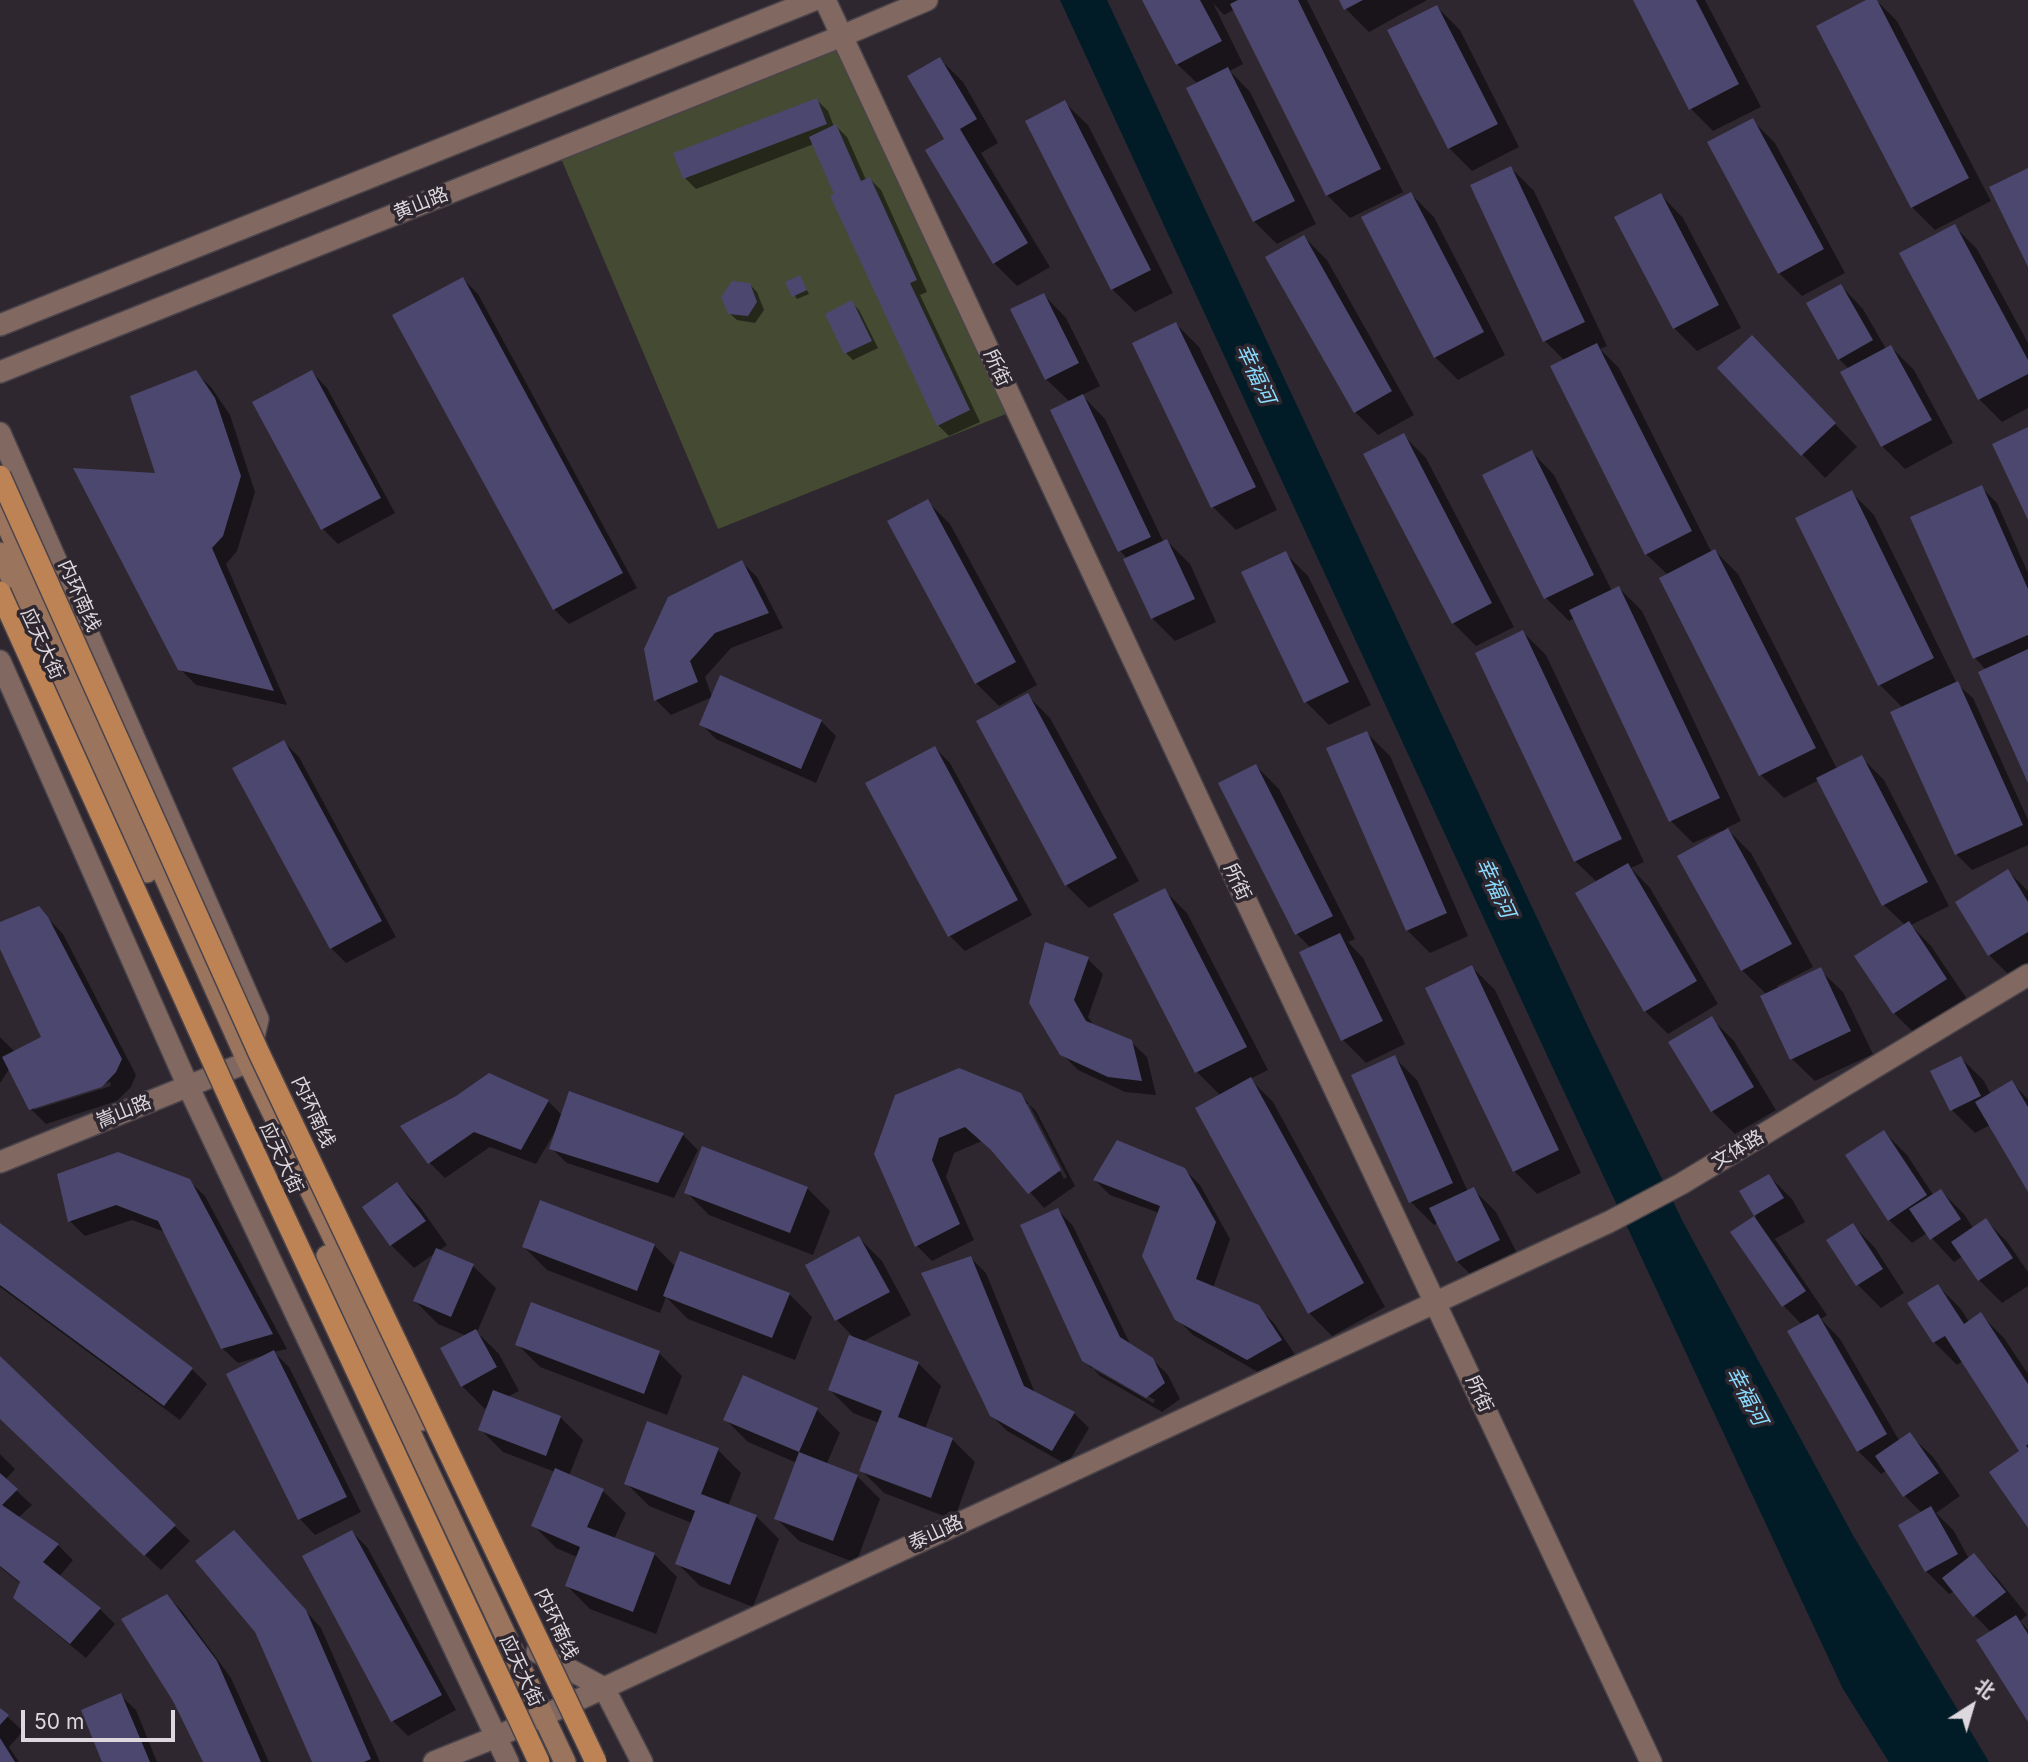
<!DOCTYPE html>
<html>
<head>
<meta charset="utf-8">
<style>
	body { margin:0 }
	#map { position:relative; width:2028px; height:1762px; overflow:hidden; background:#2e272f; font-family:Inter,"Noto Sans SC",sans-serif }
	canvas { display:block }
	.north { position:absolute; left:1937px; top:1671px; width:70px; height:70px; -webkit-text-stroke:5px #2e272f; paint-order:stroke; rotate:37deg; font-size:19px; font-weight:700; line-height:28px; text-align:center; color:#ddd8dd }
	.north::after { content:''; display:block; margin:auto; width:24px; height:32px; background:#ddd8dd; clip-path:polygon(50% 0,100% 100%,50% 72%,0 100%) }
	.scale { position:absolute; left:21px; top:1710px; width:154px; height:32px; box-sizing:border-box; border:4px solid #ddd8dd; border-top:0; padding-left:9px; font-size:21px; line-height:24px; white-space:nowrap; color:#ddd8dd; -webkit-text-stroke:5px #2e272f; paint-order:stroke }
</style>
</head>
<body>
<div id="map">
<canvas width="2028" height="1762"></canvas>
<div class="north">北</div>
<div class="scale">50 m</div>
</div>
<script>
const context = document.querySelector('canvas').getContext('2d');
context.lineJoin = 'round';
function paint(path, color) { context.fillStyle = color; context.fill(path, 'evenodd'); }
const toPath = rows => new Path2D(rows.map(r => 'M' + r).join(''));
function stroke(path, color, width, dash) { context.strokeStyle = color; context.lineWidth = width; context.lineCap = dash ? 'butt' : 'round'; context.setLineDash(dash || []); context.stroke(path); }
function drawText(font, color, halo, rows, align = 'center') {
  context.font = font + ' Inter,"Noto Sans SC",sans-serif'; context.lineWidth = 7; context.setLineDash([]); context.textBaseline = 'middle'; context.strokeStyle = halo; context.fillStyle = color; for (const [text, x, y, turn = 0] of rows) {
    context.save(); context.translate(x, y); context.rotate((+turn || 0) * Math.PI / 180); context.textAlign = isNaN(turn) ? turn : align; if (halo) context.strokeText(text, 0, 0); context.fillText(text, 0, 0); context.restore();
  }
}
const green = toPath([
	[842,36,1021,408,718,529,557,149]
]);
const water = toPath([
	[1060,0,1107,0,1590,1031,1683,1222,1854,1537,1989,1762,1889,1762,1843,1689,1552,1066]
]);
const shadow = toPath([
	[1144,0,1307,0,1403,192,1350,218,1327,195,1235,9,1224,15,1213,3,1243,64,1230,71,1250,92,1316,224,1277,244,1254,221,1198,84,1177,64],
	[1341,0,1427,0,1369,32,1346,9],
	[1635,0,1705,0,1761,107,1713,131,1690,108],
	[1869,0,1876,0,1897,21,1991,201,1935,230,1912,207],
	[1437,7,1460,30,1519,147,1472,171,1449,148],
	[940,59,963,82,998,143,981,153,1050,267,1017,286,994,263,946,139],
	[817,100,828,111,834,127,836,126,847,137,866,180,870,179,881,190,927,292,920,295,980,422,949,436,938,425,814,144,696,189,685,178],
	[1065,103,1088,125,1173,293,1135,312,1112,289],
	[1752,120,1775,143,1845,273,1802,296,1779,273],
	[1511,168,1534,191,1607,346,1600,349,1619,368,1712,553,1715,551,1738,574,1837,769,1861,757,1884,780,1949,906,1911,925,1931,946,1969,1002,1917,1036,1894,1013,1857,957,1905,925,1884,905,1819,780,1784,798,1761,775,1668,575,1646,554,1565,361,1545,341],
	[1411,194,1434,217,1505,355,1458,380,1435,357],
	[1661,195,1683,218,1741,328,1697,351,1674,328],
	[1954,226,1977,249,2028,343,2028,408,2002,422,1979,399],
	[1304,237,1327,260,1414,415,1378,435,1355,412],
	[800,278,809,294,797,299,787,283],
	[463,279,478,294,637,588,569,624,554,609],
	[749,284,757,292,764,310,755,323,737,320,729,313],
	[1841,286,1863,309,1886,349,1891,347,1914,370,1953,443,1905,469,1882,446,1842,373,1849,369,1839,359],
	[1044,295,1066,318,1100,386,1082,395,1105,419,1164,543,1167,541,1190,564,1216,622,1175,641,1152,618,1128,559,1120,551,1053,410,1070,402,1046,379],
	[852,303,859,310,878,348,853,360,846,353],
	[1176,324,1199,347,1277,510,1236,530,1213,507],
	[1774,360,1857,447,1825,478,1720,368],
	[195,372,211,387,230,415,255,492,237,551,226,564,287,705,196,685,180,669,157,475],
	[312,372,327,388,395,513,338,544,323,529],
	[1403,435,1426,458,1514,627,1476,646,1453,623],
	[1532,452,1554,475,1612,591,1619,588,1642,611,1741,821,1726,828,1751,853,1813,967,1777,986,1779,989,1820,970,1843,992,1873,1054,1815,1081,1792,1059,1767,995,1742,970,1721,831,1693,843,1670,820,1575,618,1569,621,1546,598,1484,475],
	[1981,487,1997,503,2028,573,2028,778,1986,670,1975,658],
	[1851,492,1874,515,1957,684,1973,698,2028,820,2028,845,1972,870,1956,854,1892,712,1903,708,1880,685],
	[927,501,950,524,1037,685,999,706,976,683],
	[1285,553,1308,576,1371,705,1329,725,1306,702,1243,573],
	[742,562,757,577,783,628,731,648,705,677,712,697,671,715,656,700,646,650],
	[1523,632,1546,655,1644,862,1631,868,1650,888,1718,1004,1668,1034,1645,1011,1597,882,1575,861],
	[1027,695,1050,718,1139,881,1089,908,1066,885],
	[821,721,836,736,816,783,716,739,701,724],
	[1367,733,1390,756,1468,936,1430,953,1407,930],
	[284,742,299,757,396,937,346,963,331,948],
	[935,748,950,763,1032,915,965,951,950,936,868,784],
	[1256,766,1279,789,1355,939,1348,942,1363,958,1405,1044,1366,1063,1343,1040,1311,948,1297,934],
	[2008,871,2028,891,2028,968,2012,978,1989,955],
	[1164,890,1187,913,1268,1070,1250,1079,1273,1102,1385,1307,1332,1336,1309,1313,1221,1096,1197,1072],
	[38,908,63,934,136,1075,131,1087,117,1101,46,1124,31,1109,10,1068,0,1083,0,1037,15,1052,44,1038,0,944,0,924],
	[110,1082,111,1086,34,1110,34,1106],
	[1088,959,1103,974,1088,1017,1094,1026,1131,1042,1147,1057,1156,1095,1125,1092,1078,1070,1062,1054,1031,1003],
	[1472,967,1495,990,1581,1173,1537,1194,1514,1171],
	[1711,1018,1734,1041,1776,1110,1735,1134,1712,1111],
	[1394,1057,1417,1080,1468,1192,1473,1189,1496,1212,1522,1263,1480,1284,1457,1261,1438,1222,1434,1225,1411,1202],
	[1961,1058,1984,1081,1991,1095,2011,1082,2028,1099,2028,1188,1990,1125,1975,1133,1952,1110,1932,1072],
	[570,1094,683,1135,698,1150,674,1198,567,1163,551,1148,556,1130,536,1164,490,1147,445,1178,430,1163,403,1126,548,1101,563,1116],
	[1020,1095,1036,1111,1075,1186,1044,1208,998,1155,982,1141,954,1153,946,1177,974,1240,932,1261,917,1246,876,1154],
	[1025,1104,1029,1104,1067,1177,1064,1179],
	[1884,1132,1907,1155,1934,1196,1941,1191,1964,1214,1973,1228,1986,1220,2008,1243,2028,1272,2028,1286,2002,1303,1979,1280,1963,1256,1954,1262,1927,1233,1912,1243,1889,1220],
	[118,1154,189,1181,205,1196,287,1349,274,1352,289,1367,361,1512,315,1535,300,1519,228,1375,262,1358,262,1356,238,1363,222,1348,165,1232,132,1220,85,1236,70,1221],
	[1184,1169,1200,1185,1230,1239,1213,1288,1258,1307,1274,1323,1296,1356,1263,1375,1193,1335,1177,1319,1159,1213,1110,1195,1095,1180],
	[1769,1176,1792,1199,1805,1222,1775,1239,1827,1315,1821,1319,1840,1339,1900,1442,1910,1435,1933,1457,1960,1496,1936,1513,1954,1531,1969,1559,1974,1555,1997,1578,2027,1615,2020,1621,2028,1630,2028,1719,1991,1632,1975,1616,1955,1591,1949,1594,1926,1571,1922,1513,1905,1496,1887,1470,1881,1474,1858,1451,1802,1325,1784,1306,1733,1233,1756,1217,1742,1192],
	[397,1184,420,1207,447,1245,438,1251,473,1266,496,1288,477,1332,499,1354,519,1391,507,1397,560,1417,583,1440,569,1476,603,1491,626,1513,614,1539,654,1554,677,1577,656,1634,590,1609,567,1586,577,1557,556,1548,533,1525,555,1472,503,1452,480,1429,488,1407,485,1409,462,1386,467,1336,438,1324,415,1301,435,1253,414,1268,391,1245,364,1208],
	[807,1188,830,1211,813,1255,709,1215,686,1192],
	[1058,1210,1073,1226,1131,1346,1152,1359,1168,1375,1180,1399,1162,1412,1100,1376,1093,1369,1153,1403,1155,1400,1092,1365,1092,1369,1084,1360],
	[0,1225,192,1369,207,1384,180,1420,0,1287],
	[1853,1225,1875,1248,1904,1293,1881,1308,1858,1285,1829,1241],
	[859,1238,882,1261,911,1315,862,1342,918,1363,941,1386,925,1429,952,1439,975,1462,954,1520,884,1493,861,1470,879,1423,853,1413,830,1390,856,1340,837,1320,807,1266],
	[654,1245,676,1267,789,1294,812,1317,795,1360,688,1319,666,1297,660,1313,547,1270,524,1247],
	[971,1258,986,1273,1035,1393,1074,1413,1089,1428,1067,1465,1007,1431,991,1415],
	[1938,1286,1961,1309,1969,1322,1981,1315,2004,1338,2028,1374,2028,1525,2021,1451,1963,1361,1957,1365,1934,1342,1910,1304],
	[517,1344,659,1353,682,1376,667,1415,540,1367],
	[0,1359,190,1541,161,1570,0,1418],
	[817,1410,840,1433,827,1463,857,1476,880,1499,856,1563,799,1541,776,1518,797,1463,748,1442,725,1419],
	[718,1450,741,1473,728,1506,756,1516,779,1539,753,1607,700,1586,677,1563,692,1523,649,1506,626,1483],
	[0,1454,15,1469,5,1480,32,1505,18,1518,58,1545,73,1560,59,1577,100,1609,115,1624,86,1658,31,1613,15,1598,21,1584,0,1567],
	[352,1532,367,1547,456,1710,408,1736,393,1721],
	[249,1547,321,1628,380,1762,314,1762],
	[167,1596,182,1611,231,1678,269,1762,205,1762],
	[120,1695,136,1710,157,1762,104,1762],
	[0,1710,23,1731,9,1747,19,1762,0,1762]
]);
const building = toPath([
	[1142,0,1200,0,1222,41,1176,65],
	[1238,0,1298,0,1381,169,1326,196,1230,4],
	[1339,0,1363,0,1344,10],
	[1633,0,1696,0,1739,84,1689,110],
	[1866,0,1877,0,1969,178,1911,208,1816,26],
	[1437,5,1498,124,1448,149,1387,30],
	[940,57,977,119,960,129,1028,243,993,264,925,150,944,139,907,76],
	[1228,67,1295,201,1253,222,1186,88],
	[817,98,827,124,683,179,673,153],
	[1065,100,1151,270,1111,290,1025,121],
	[1753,118,1824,249,1778,274,1707,142],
	[836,124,861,181,870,177,917,280,910,283,970,410,937,426,830,196,834,194,809,137],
	[1511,166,1585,322,1543,342,1470,185],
	[2028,168,2028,267,1989,187],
	[1411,192,1484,332,1434,358,1361,217],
	[1661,193,1719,305,1673,329,1614,217],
	[1955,224,2028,360,2028,374,1978,400,1899,253],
	[1304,235,1392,391,1354,413,1265,257],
	[800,275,807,290,792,297,785,282],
	[463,277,623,573,553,610,392,315],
	[732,281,750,283,757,302,748,316,728,314,721,297],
	[1841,284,1873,340,1838,360,1806,303],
	[1044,293,1079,363,1045,380,1010,309],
	[852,300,872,341,844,354,825,314],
	[1176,322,1256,487,1211,508,1132,343],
	[1752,335,1836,423,1801,456,1717,368],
	[1597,343,1692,531,1645,555,1550,366],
	[1891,345,1932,420,1881,447,1840,372],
	[196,370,215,398,241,476,223,536,212,548,274,691,178,670,73,468,155,473,130,396],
	[312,370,381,498,321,530,252,402],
	[1083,394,1151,537,1118,552,1050,410],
	[2028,427,2028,520,1992,444],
	[1404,433,1492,603,1452,624,1363,454],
	[1532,450,1594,575,1544,599,1482,475],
	[1982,485,2028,589,2028,635,1973,659,1910,517],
	[1852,490,1934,658,1878,686,1795,518],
	[928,499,1016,662,975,684,887,521],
	[1167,539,1195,599,1151,619,1123,559],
	[1715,549,1816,748,1759,776,1659,578],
	[1286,551,1349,682,1304,703,1241,572],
	[742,560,769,613,715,633,690,661,698,682,654,701,644,649,668,597],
	[1619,586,1720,798,1669,822,1569,610],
	[1523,630,1622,839,1574,862,1475,653],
	[2028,649,2028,783,1978,672],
	[720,675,822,720,801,769,699,725],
	[1958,681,2023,825,1955,855,1890,712],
	[1028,693,1117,858,1065,886,976,721],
	[1367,731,1447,913,1406,931,1326,748],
	[284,740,382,921,330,949,232,768],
	[935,746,1018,900,948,937,865,783],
	[1862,755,1928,882,1882,906,1816,778],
	[1256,764,1333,916,1295,935,1218,783],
	[1728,828,1792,944,1741,971,1677,856],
	[1628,863,1697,981,1644,1012,1575,893],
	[2008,869,2028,902,2028,932,1988,956,1955,902],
	[1165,888,1247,1047,1195,1073,1113,914],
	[39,906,48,917,122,1059,116,1072,102,1087,29,1110,2,1057,41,1037,0,949,0,922],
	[1909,921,1947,979,1893,1014,1854,956],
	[1340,933,1383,1021,1341,1041,1299,952],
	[1045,942,1089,957,1074,1000,1086,1021,1132,1040,1142,1081,1108,1077,1060,1055,1029,1003],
	[1472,965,1559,1150,1513,1172,1425,988],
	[1821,967,1851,1031,1790,1060,1760,996],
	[1712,1016,1754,1087,1711,1112,1668,1042],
	[1395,1055,1453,1183,1409,1203,1351,1075],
	[1961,1056,1981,1096,1950,1111,1930,1071],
	[959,1068,1021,1093,1061,1170,1028,1194,991,1150,965,1127,939,1138,932,1160,960,1224,915,1247,874,1154,895,1095],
	[489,1073,549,1100,521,1150,474,1132,428,1164,400,1126,456,1096],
	[1251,1077,1364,1283,1308,1314,1195,1108],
	[2012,1080,2028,1107,2028,1192,1975,1102],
	[569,1091,684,1133,658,1183,549,1149],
	[1884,1130,1927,1195,1888,1221,1845,1155],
	[1117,1140,1185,1168,1216,1222,1196,1279,1259,1305,1282,1340,1247,1360,1175,1320,1142,1256,1160,1206,1093,1180],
	[702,1146,808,1187,790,1233,684,1193],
	[118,1152,190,1179,273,1334,221,1349,158,1221,116,1205,68,1222,57,1174],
	[1769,1174,1784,1198,1754,1216,1739,1191],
	[397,1182,426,1221,390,1246,362,1207],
	[1474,1187,1500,1240,1456,1262,1429,1208],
	[1941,1189,1961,1219,1930,1240,1909,1209],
	[540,1200,655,1244,637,1291,522,1247],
	[1058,1208,1120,1337,1153,1358,1165,1383,1146,1398,1082,1361,1020,1225],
	[1754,1216,1806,1291,1782,1307,1730,1232],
	[1986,1218,2013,1258,1978,1281,1951,1242],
	[0,1223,193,1368,164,1406,0,1285],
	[1853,1223,1883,1269,1856,1286,1826,1240],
	[859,1236,890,1292,835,1321,805,1265],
	[436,1248,474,1264,451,1317,413,1301],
	[680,1251,790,1293,772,1338,663,1296],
	[971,1256,1024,1386,1075,1412,1052,1451,990,1416,921,1273],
	[1938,1284,1964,1324,1981,1312,2028,1384,2028,1444,2026,1446,2028,1448,2028,1528,1989,1472,2019,1451,1945,1336,1933,1343,1907,1303],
	[531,1302,660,1351,644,1394,515,1345],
	[1818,1314,1887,1434,1857,1452,1787,1331],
	[476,1329,497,1367,461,1387,440,1348],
	[849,1335,919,1362,898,1417,953,1438,931,1498,859,1471,882,1411,828,1390],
	[274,1350,347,1497,298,1520,226,1374],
	[0,1356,176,1525,144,1556,0,1419],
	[743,1375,818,1408,799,1452,723,1420],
	[493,1390,561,1416,546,1456,478,1430],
	[647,1421,719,1448,701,1494,757,1515,730,1585,675,1564,695,1511,624,1484],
	[1910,1432,1939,1473,1903,1497,1875,1456],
	[799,1452,858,1475,833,1541,774,1519],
	[555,1468,604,1489,587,1527,655,1553,633,1612,565,1586,580,1547,531,1526],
	[0,1473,18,1489,2,1505,59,1544,43,1562,101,1608,70,1644,13,1598,20,1582,0,1566],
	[1931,1506,1958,1554,1925,1572,1898,1525],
	[234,1530,306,1610,371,1759,364,1762,312,1762,255,1632,195,1561],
	[352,1530,442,1695,391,1722,302,1556],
	[1974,1553,2006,1592,1973,1617,1942,1578],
	[167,1594,217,1661,261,1762,203,1762,173,1701,121,1619],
	[2016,1615,2028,1634,2028,1722,1976,1640],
	[121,1693,150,1762,102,1762,81,1710],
	[0,1708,9,1715,0,1725],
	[0,1738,15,1762,0,1762]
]);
const secondary = toPath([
	[825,0,1217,839,1651,1762],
	[0,325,814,0],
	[0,372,842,36,927,0],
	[0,433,258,1019,248,1062,0,1162],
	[0,661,188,1086,508,1762],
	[537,1652,604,1688,642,1762],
	[434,1762,496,1737,604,1688,1609,1222,1681,1184,2028,975]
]);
const primary = toPath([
	[0,509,248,1062,422,1420],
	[0,553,147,872],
	[327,1256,565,1762]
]);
const highwayBridge = toPath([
	[0,476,259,1053,596,1762],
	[0,592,237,1115,539,1762]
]);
const streetNames = [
	["黄山路",421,204,-22],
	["所街",997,368,65],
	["内环南线",79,596,66],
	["应天大街",42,644,65],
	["所街",1237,882,65],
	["嵩山路",124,1112,-22],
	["内环南线",313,1112,65],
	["文体路",1738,1150,-31],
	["应天大街",281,1158,65],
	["所街",1479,1394,65],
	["泰山路",936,1533,-25],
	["内环南线",556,1624,65],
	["应天大街",521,1671,65]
];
const waterNames = [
	["幸福河",1255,374,65],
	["幸福河",1495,888,65],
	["幸福河",1746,1396,62]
];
paint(green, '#454a32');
paint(water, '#021c27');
paint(shadow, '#0007');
paint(building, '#4c476e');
stroke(secondary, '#4a444a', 24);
stroke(primary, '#4a444a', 24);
stroke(secondary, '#816962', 21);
stroke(primary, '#9b745d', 21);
stroke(highwayBridge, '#4a444a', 24, []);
stroke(highwayBridge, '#be8355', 21);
drawText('19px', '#ddd8dd', '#2e272f', streetNames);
drawText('italic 21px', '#89dbff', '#2e272f', waterNames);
</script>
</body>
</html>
